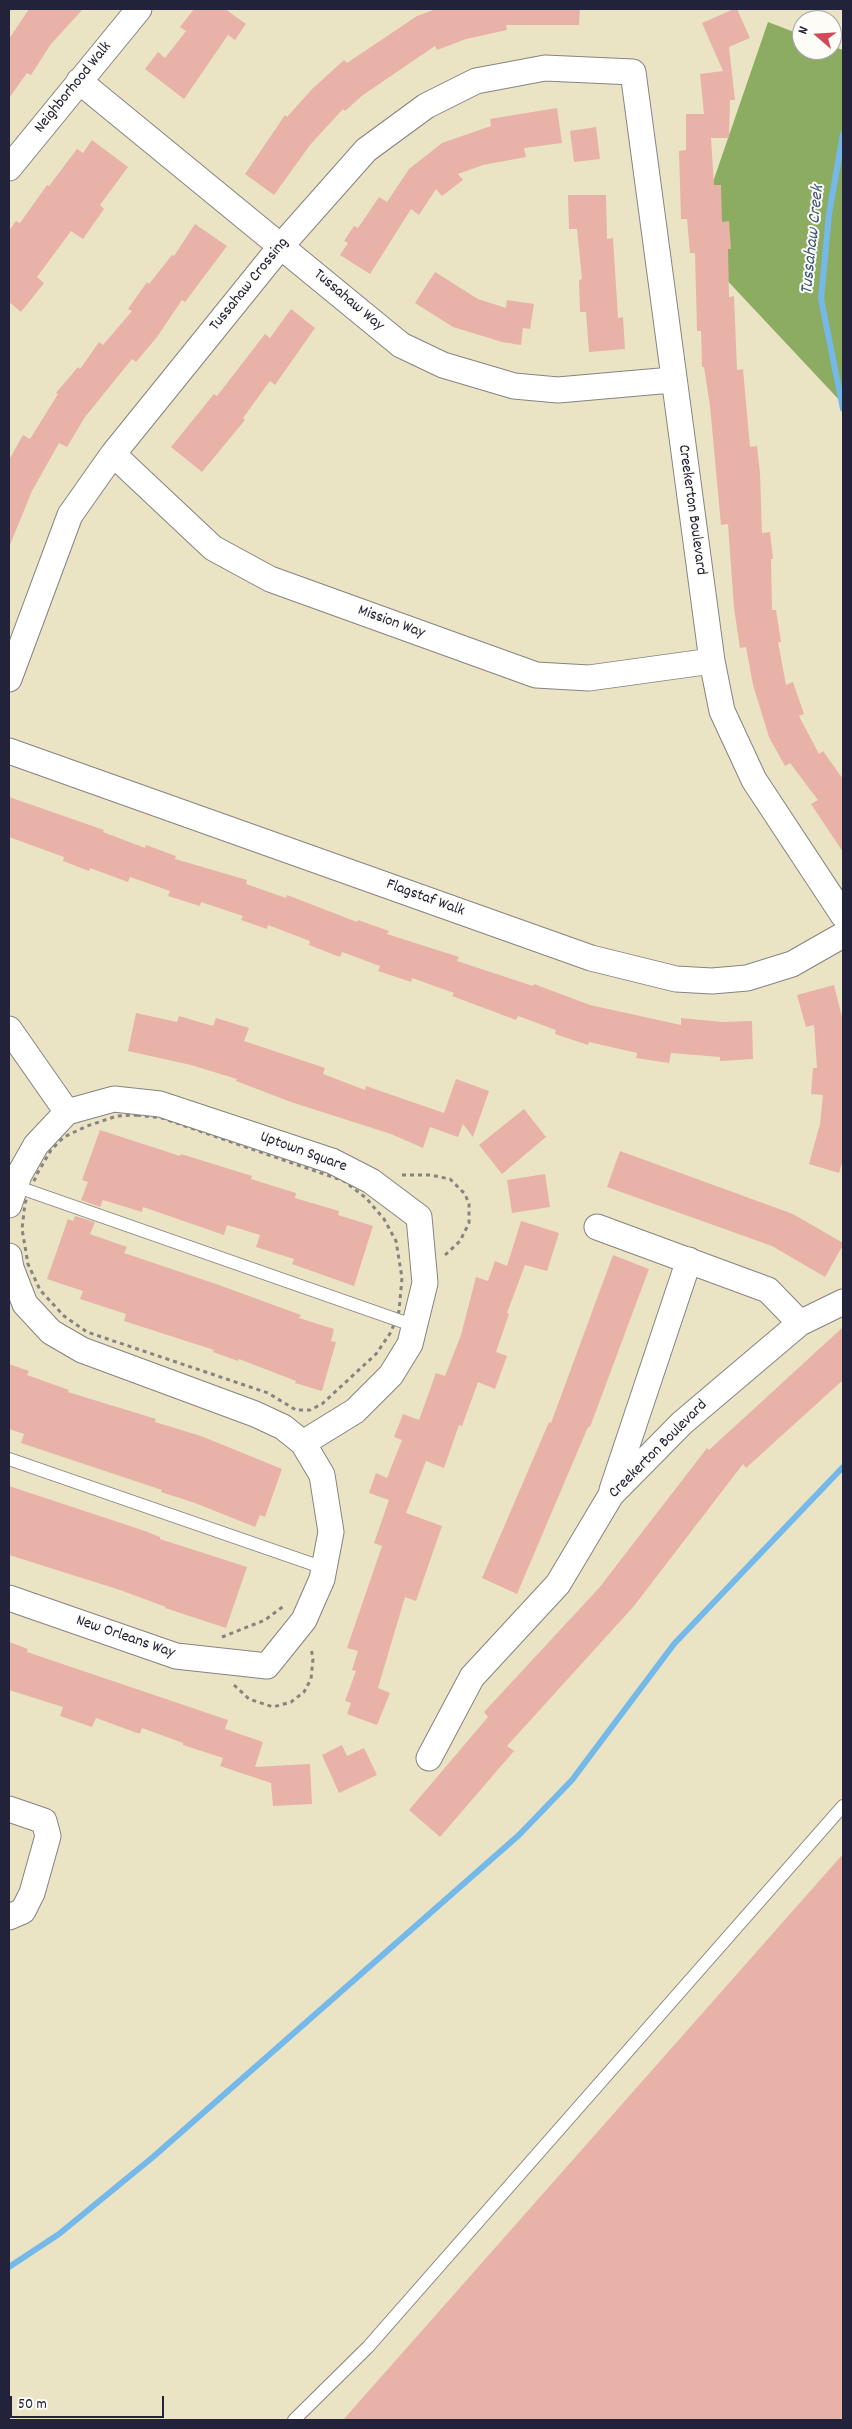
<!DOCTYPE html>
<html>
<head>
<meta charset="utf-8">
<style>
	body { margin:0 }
	#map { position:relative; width:852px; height:2429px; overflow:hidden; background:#eae4c5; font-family:Dekko,sans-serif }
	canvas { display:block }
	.frame { position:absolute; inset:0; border:10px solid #22223b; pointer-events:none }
	.north { position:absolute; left:792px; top:10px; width:50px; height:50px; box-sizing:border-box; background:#fdfcf7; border:1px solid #a5a5ac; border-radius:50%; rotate:289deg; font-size:14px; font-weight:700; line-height:20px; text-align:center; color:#22223b }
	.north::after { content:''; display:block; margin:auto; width:18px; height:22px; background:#d1495b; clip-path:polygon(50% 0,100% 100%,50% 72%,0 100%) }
	.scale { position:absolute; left:10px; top:2396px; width:154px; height:22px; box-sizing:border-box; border:2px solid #22223b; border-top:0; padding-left:6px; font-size:15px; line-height:18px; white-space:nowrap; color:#22223b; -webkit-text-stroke:4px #fdfcf7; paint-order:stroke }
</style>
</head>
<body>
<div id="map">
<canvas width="852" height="2429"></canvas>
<div class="frame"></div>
<div class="north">N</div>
<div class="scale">50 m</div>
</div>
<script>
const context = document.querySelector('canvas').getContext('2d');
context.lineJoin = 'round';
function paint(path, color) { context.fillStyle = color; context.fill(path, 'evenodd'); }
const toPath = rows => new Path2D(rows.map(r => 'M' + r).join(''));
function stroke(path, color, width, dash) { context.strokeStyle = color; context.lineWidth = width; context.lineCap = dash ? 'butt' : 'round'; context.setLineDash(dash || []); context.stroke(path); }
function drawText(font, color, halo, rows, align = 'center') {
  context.font = font + ' Dekko,sans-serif'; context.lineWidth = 4; context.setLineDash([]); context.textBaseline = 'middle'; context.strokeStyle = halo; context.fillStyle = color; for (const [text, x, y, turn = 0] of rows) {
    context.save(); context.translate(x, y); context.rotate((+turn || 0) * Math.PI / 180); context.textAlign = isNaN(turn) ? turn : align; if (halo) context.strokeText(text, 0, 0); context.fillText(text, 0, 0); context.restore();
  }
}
const forest = toPath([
	[768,22,802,35,802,50,832,50,832,46,843,50,843,404,692,243]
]);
const stream = toPath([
	[843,134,829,214,821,299,843,409],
	[9,2267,59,2234,153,2157,519,1835,572,1780,674,1644,843,1467]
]);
const building = toPath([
	[29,9,83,9,51,44,31,75,27,73,9,98,9,39],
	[194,9,225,9,246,24,235,40,228,35,184,99,145,69,158,52,165,58,186,31,180,27],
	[436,9,580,9,579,25,506,25,507,30,466,39,437,50,435,46,363,95,345,111,343,109,310,145,274,195,245,174,285,115,287,117,312,89,344,60,347,63,417,16],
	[734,9,737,9,750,38,729,47,735,100,730,100,729,138,711,138,714,185,721,185,722,222,729,221,731,249,728,249,729,297,734,296,737,370,743,369,750,447,757,446,760,473,762,533,770,532,773,559,771,559,772,610,776,610,781,642,778,642,786,685,793,682,804,714,799,716,819,754,823,751,843,779,843,852,811,804,818,800,790,763,785,766,769,737,753,685,746,647,740,648,734,608,728,524,721,525,710,406,704,367,702,367,701,331,697,331,695,253,690,253,687,219,681,219,679,151,686,150,686,114,704,114,700,74,723,71,702,23],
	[557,108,562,143,524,148,526,157,483,165,458,174,463,180,442,196,436,189,419,215,411,209,370,274,340,255,348,243,344,241,354,226,358,228,379,197,387,202,409,169,442,143,491,126,490,119],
	[596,127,600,159,574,162,570,131],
	[92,140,128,167,100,205,104,209,83,239,71,231,37,277,44,283,21,312,9,302,9,231,16,221,20,223,47,185,49,186,77,149,83,153],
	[568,195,606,195,607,239,613,238,618,318,623,317,625,349,589,352,586,312,580,312,579,280,582,279,577,229,569,229],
	[195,224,227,246,185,302,182,300,157,337,136,362,132,359,85,417,67,447,59,443,32,491,9,547,9,460,23,435,30,439,58,394,56,393,78,367,80,369,99,342,103,345,132,311,128,309,147,282,149,284,172,255,174,256],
	[435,272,478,299,506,308,507,300,534,304,530,329,523,328,521,345,502,342,453,327,415,303],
	[291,309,315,328,275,385,270,381,243,418,245,420,202,472,171,447,214,394,217,396,265,334,270,338],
	[9,797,104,830,103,832,145,848,146,845,176,856,175,859,247,880,246,884,286,898,287,895,357,922,358,920,389,931,387,934,459,957,457,961,533,986,534,984,590,1005,681,1025,681,1018,723,1022,752,1021,753,1059,720,1061,720,1057,671,1053,669,1063,636,1058,637,1053,589,1042,588,1045,555,1034,556,1030,518,1016,516,1020,452,996,454,993,412,978,411,982,378,971,380,966,342,952,340,957,309,945,310,941,268,925,267,929,241,920,243,916,201,902,200,906,168,896,170,891,130,877,128,882,90,868,89,871,63,861,64,857,9,837],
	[834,985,843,1021,843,1160,839,1173,809,1164,820,1124,823,1095,811,1094,813,1068,817,1068,814,1025,806,1027,797,995],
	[136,1013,177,1022,179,1016,213,1026,216,1018,249,1028,244,1041,325,1068,323,1074,365,1090,366,1086,444,1113,456,1079,489,1091,473,1137,463,1124,458,1137,430,1127,423,1148,391,1134,291,1102,236,1081,237,1079,191,1065,128,1051],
	[524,1109,546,1137,502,1174,479,1145],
	[100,1130,180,1156,181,1154,252,1176,251,1179,296,1193,295,1198,339,1211,338,1215,373,1226,354,1286,292,1264,294,1259,256,1247,260,1235,227,1225,224,1235,143,1207,142,1212,103,1200,100,1207,81,1200,88,1182,82,1180],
	[620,1151,793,1214,843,1243,843,1245,825,1277,772,1246,607,1187],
	[545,1174,550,1207,512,1213,507,1180],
	[75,1216,95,1222,90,1234,127,1247,124,1253,216,1284,301,1315,299,1318,334,1329,331,1341,336,1342,322,1391,295,1383,296,1381,239,1359,238,1361,213,1352,214,1350,124,1321,126,1314,80,1299,83,1291,47,1279,68,1219,73,1221],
	[521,1221,559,1233,547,1271,525,1265,507,1313,509,1314,496,1352,507,1356,495,1389,478,1382,462,1426,459,1425,444,1468,426,1461,406,1513,442,1526,416,1601,405,1597,378,1688,390,1693,377,1725,347,1714,351,1703,345,1701,356,1671,352,1670,358,1651,347,1648,382,1546,374,1543,389,1500,369,1493,376,1473,387,1478,402,1440,394,1437,403,1414,419,1420,436,1373,445,1376,461,1335,476,1277,488,1281,495,1261,507,1266],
	[613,1255,649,1269,590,1427,588,1427,517,1594,482,1578,549,1422,551,1423],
	[843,1327,843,1380,746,1468,743,1464,634,1606,507,1746,514,1751,440,1837,409,1810,488,1717,484,1712,599,1588,707,1448,709,1450],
	[9,1364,29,1371,27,1375,69,1390,68,1392,156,1419,155,1422,201,1436,282,1469,265,1517,260,1515,255,1527,195,1503,161,1492,162,1490,21,1443,24,1434,9,1429],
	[9,1486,145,1531,160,1537,160,1539,247,1567,226,1628,165,1608,166,1607,120,1590,9,1555],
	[9,1642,28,1649,27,1652,228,1720,225,1729,263,1742,255,1767,310,1764,312,1804,273,1806,271,1783,220,1766,223,1758,183,1745,183,1743,142,1728,140,1734,96,1718,92,1727,60,1716,63,1707,9,1690],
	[342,1745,347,1756,364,1748,377,1775,339,1793,322,1755],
	[843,1854,843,2420,343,2420]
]);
const path = toPath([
	[137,1115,162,1118,344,1181,366,1198,384,1219,396,1241,402,1278,399,1311,391,1332,376,1354,322,1404,310,1410,296,1410,268,1393,87,1332,64,1316,40,1290,28,1264,22,1229,25,1203,37,1174,51,1150,64,1137,87,1126,117,1116,137,1115],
	[402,1175,430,1175,450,1179,465,1194,469,1204,469,1223,460,1241,444,1256],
	[222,1637,265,1620,285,1605],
	[234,1685,249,1699,273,1707,291,1702,304,1692,311,1679,313,1659,311,1648]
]);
const lane = toPath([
	[15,1186,415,1326],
	[9,1459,324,1568],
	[294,2420,368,2347,843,1806]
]);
const street = toPath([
	[79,81,401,345,443,365,514,386,558,390,672,380],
	[9,168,139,9],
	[113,454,213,548,270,579,536,675,589,678,712,661],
	[9,679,70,515,113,454,281,246,366,150,426,106,476,81,545,68,633,72,712,661,722,711,754,780,843,915],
	[9,751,591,958,676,979,712,981,747,978,792,964,843,935],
	[9,1029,67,1112],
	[9,1205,19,1175,36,1145,67,1112,114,1099,160,1104,332,1161,371,1181,419,1217,425,1283,410,1344,391,1375,355,1411,303,1443,283,1427,255,1414,82,1350,51,1332,25,1304,11,1268,9,1256],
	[597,1227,768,1290,800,1323],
	[612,1490,689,1260],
	[9,1598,176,1656,267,1666,304,1620,322,1579,331,1532,322,1475,303,1443],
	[429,1758,472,1677,558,1584,611,1495,682,1423,800,1323,843,1302],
	[9,1809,44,1821,48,1836,32,1893,23,1911,9,1917]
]);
const streetNames = [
	["Neighborhood Walk",74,88,-51],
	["Tussahaw Crossing",250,285,-51],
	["Tussahaw Way",348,301,40],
	["Creekerton Boulevard",691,510,82],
	["Mission Way",391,623,20],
	["Flagstaf Walk",425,899,20],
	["Uptown Square",303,1153,20],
	["Creekerton Boulevard",659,1450,-45],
	["New Orleans Way",125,1638,19]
];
const waterNames = [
	["Tussahaw Creek",814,240,-84]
];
paint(forest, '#8cad61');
stroke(stream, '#75b9eb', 6);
paint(building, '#e8b2a8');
stroke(lane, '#868380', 14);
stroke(street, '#868380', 27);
stroke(path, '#868380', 3, [4, 4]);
stroke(lane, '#fff', 12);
stroke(street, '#fff', 25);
drawText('16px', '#22223b', '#fdfcf7', streetNames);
drawText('italic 18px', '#3f5779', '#fdfcf7', waterNames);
</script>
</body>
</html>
